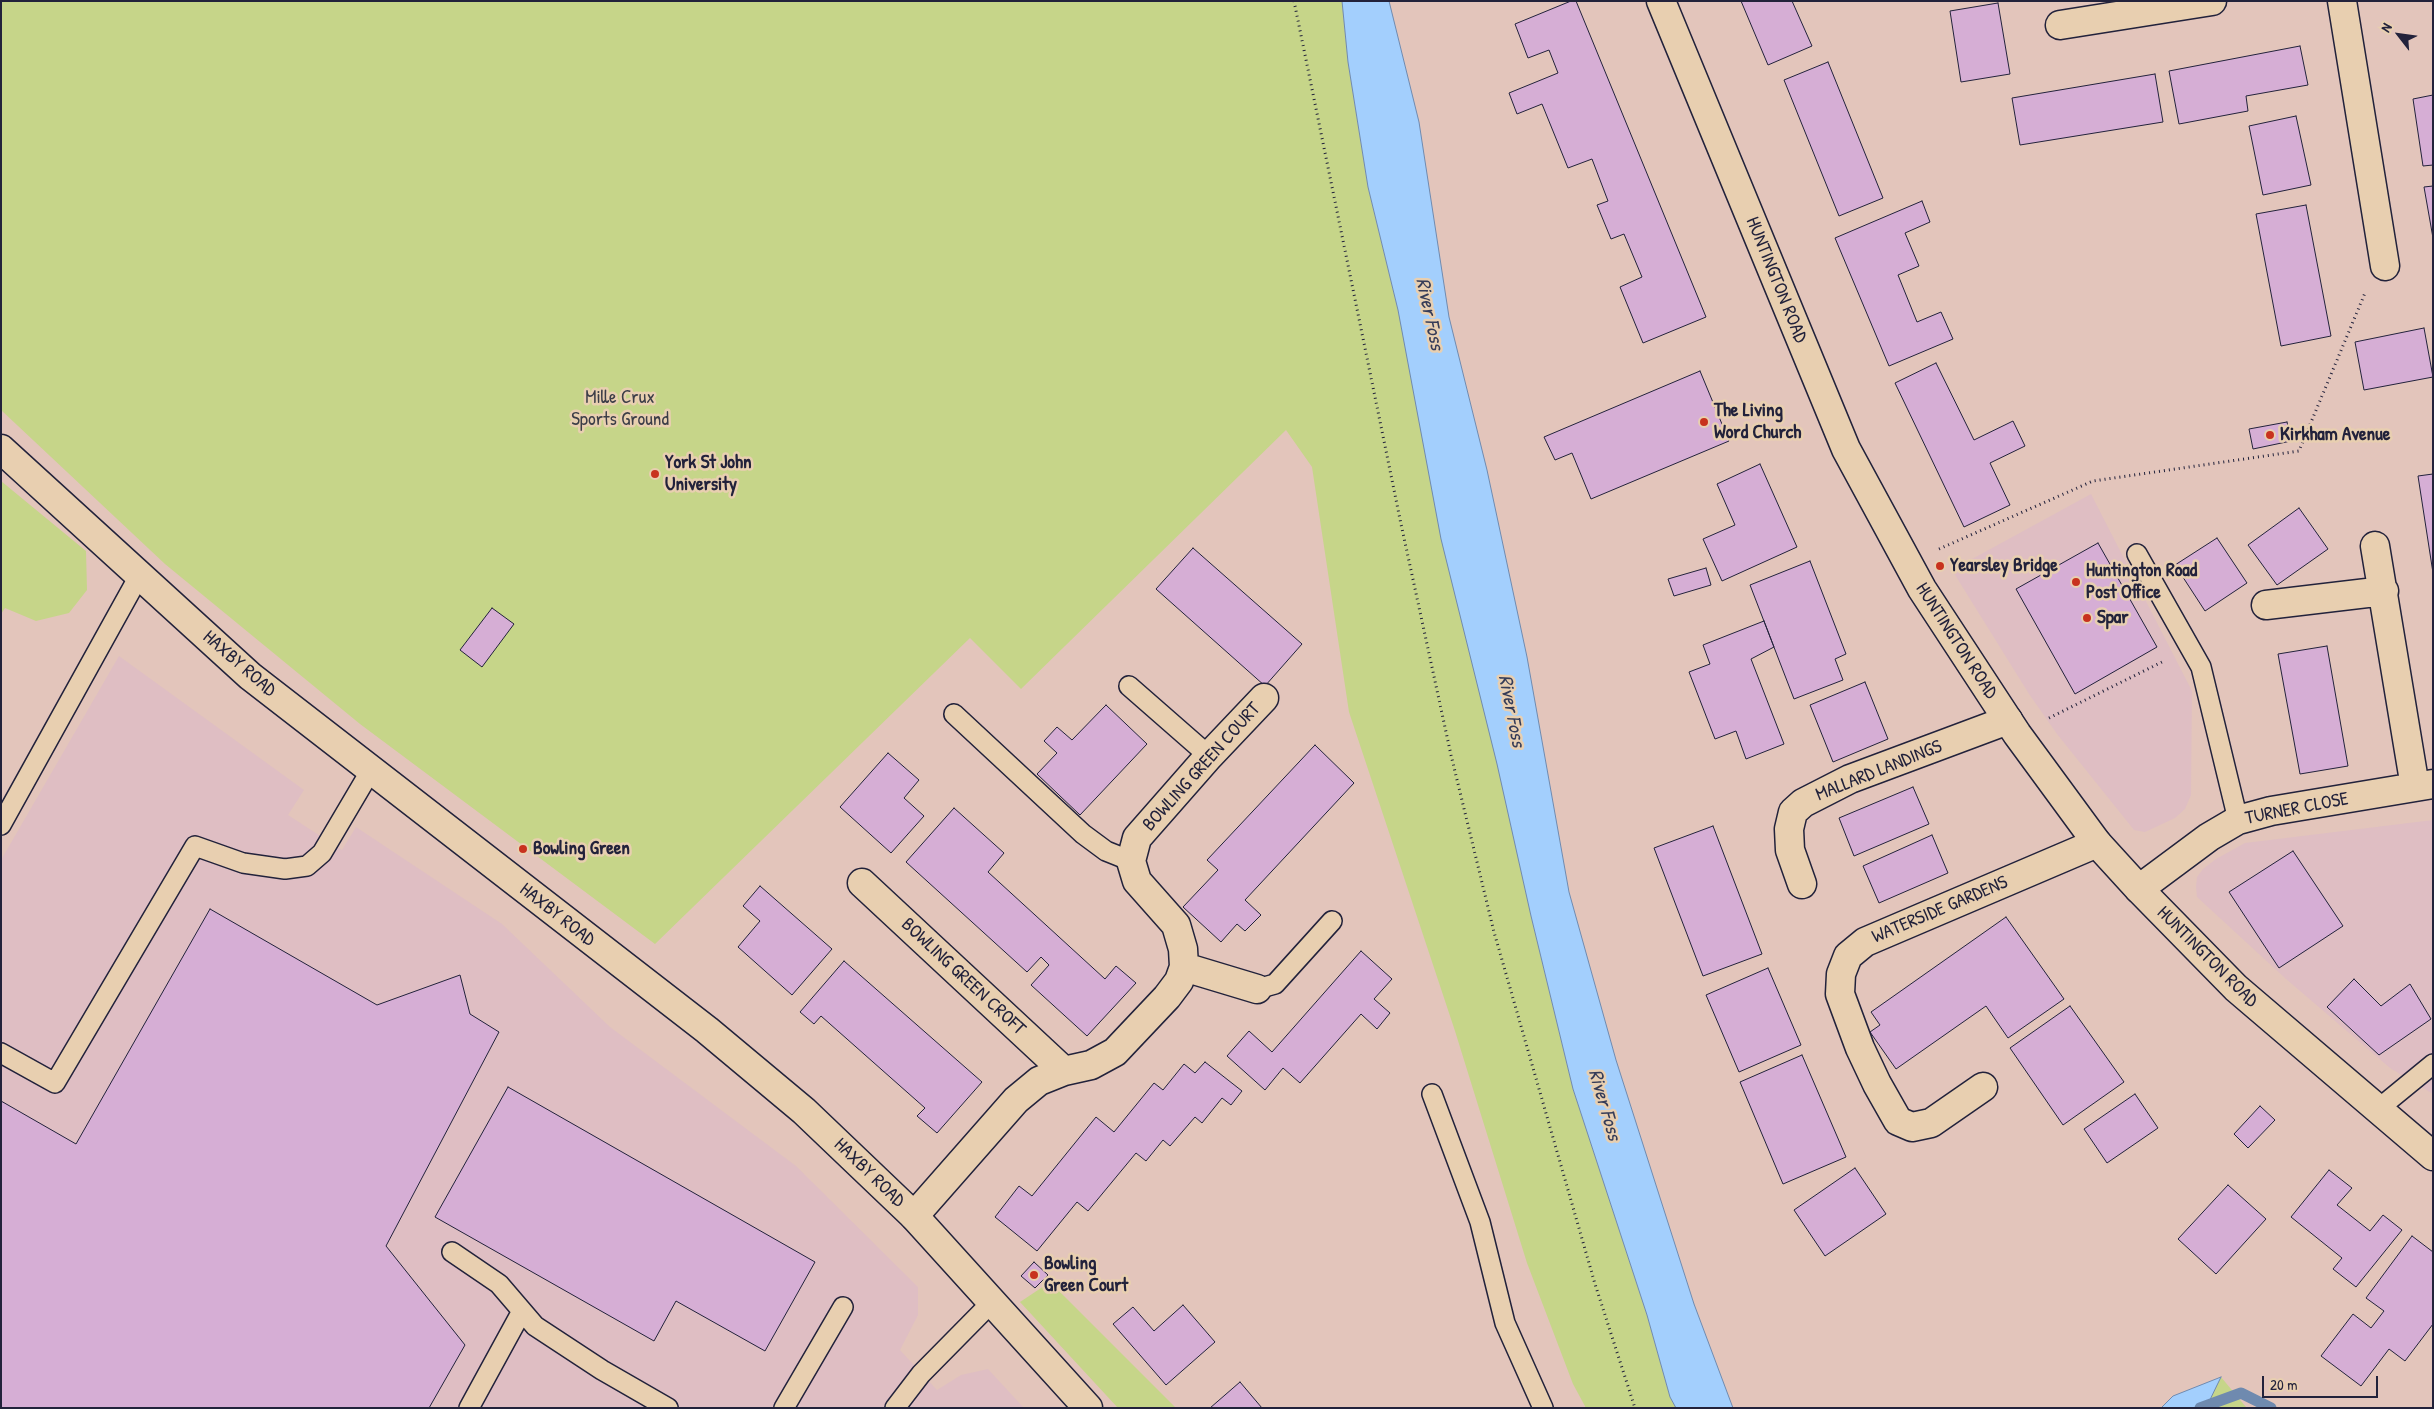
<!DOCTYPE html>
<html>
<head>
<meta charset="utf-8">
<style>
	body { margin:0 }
	#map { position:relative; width:2434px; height:1409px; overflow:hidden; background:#e3c5bb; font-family:"Patrick Hand",sans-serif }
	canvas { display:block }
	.frame { position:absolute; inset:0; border:2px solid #22223b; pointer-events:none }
	.north { position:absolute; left:2374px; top:10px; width:50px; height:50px; -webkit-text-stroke:4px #e8cfb0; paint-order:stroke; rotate:300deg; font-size:14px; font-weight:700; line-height:20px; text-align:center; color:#22223b }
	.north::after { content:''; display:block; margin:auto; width:18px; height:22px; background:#22223b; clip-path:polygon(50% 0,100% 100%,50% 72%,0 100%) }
	.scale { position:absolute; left:2262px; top:1376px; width:116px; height:22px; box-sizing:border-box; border:2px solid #22223b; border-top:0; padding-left:6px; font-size:15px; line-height:18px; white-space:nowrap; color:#22223b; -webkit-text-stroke:4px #e8cfb0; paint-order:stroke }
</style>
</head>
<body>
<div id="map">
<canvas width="2434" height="1409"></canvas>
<div class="frame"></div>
<div class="north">N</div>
<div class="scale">20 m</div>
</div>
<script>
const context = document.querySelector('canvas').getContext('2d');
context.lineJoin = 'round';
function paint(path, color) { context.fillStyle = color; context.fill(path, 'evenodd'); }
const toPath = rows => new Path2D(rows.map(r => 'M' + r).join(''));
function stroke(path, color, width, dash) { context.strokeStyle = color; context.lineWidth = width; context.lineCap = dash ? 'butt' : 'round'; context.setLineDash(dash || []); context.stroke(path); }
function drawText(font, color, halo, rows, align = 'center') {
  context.font = font + ' "Patrick Hand",sans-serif'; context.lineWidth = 5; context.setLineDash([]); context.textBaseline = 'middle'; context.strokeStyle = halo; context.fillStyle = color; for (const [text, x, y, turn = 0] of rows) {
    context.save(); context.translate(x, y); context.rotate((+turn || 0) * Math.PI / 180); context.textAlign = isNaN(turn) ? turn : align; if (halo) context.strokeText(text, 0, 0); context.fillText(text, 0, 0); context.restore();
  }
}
const built = toPath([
	[2091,494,2192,691,2191,795,2185,809,2175,818,2145,832,2134,830,2057,734,2029,694,1952,570],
	[119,656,304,790,288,815,342,850,356,827,502,924,610,1027,796,1166,918,1287,918,1315,900,1350,937,1390,961,1375,988,1369,1024,1408,1,1408,1,860],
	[2433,820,2433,1094,2390,1068,2286,979,2197,897,2196,887,2197,877,2203,869,2216,859,2245,843]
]);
const green = toPath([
	[1,1,1342,1,1348,62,1368,187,1398,310,1531,916,1573,1089,1647,1315,1670,1397,1676,1408,1586,1408,1573,1384,1527,1263,1455,1031,1349,712,1312,467,1286,430,1021,689,970,638,655,944,360,724,165,564,1,410],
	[1,481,86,551,87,590,69,613,36,621,5,608,1,614],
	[1050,1282,1176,1408,1118,1408,1020,1302],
	[2221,1377,2246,1407,2250,1408,2200,1408]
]);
const water = toPath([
	[1342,1,1389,1,1419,122,1449,317,1487,470,1527,657,1569,892,1616,1060,1694,1304,1733,1408,1676,1408,1670,1397,1647,1315,1573,1089,1531,916,1497,764,1441,539,1398,310,1368,187,1348,62,1342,1],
	[2221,1377,2206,1408,2161,1408,2173,1396,2221,1377]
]);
const stream = toPath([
	[2200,1408,2241,1393,2271,1408]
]);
const building = toPath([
	[1571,1,1576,1,1706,317,1643,343,1620,287,1642,277,1624,234,1611,239,1597,205,1608,201,1592,159,1568,168,1542,104,1517,114,1509,93,1558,73,1549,50,1528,58,1515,24,1571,1],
	[1741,1,1792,1,1812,46,1768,65,1741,1],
	[1998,3,2010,74,1961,82,1950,11,1998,3],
	[2300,46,2308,85,2246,96,2248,111,2179,124,2169,71,2300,46],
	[1828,62,1883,198,1839,216,1784,80,1828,62],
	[2155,74,2163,122,2020,145,2012,98,2155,74],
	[2433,95,2433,165,2423,166,2413,99,2433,95],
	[2296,116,2311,185,2263,195,2249,126,2296,116],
	[2433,186,2433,238,2424,187,2433,186],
	[1922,201,1930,222,1905,233,1919,266,1898,275,1917,322,1941,312,1953,339,1889,366,1835,238,1922,201],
	[2306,205,2331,336,2281,346,2256,214,2306,205],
	[2424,328,2433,377,2364,390,2355,342,2424,328],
	[1936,363,1974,440,2013,421,2025,446,1990,463,2010,505,1964,527,1895,383,1936,363],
	[1700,371,1729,441,1591,499,1572,453,1555,460,1544,437,1700,371],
	[2287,422,2291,441,2253,449,2249,429,2287,422],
	[1760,464,1797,547,1722,581,1703,539,1735,525,1717,484,1760,464],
	[2433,474,2433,573,2418,476,2433,474],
	[2299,508,2328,549,2277,585,2248,545,2299,508],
	[2217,538,2247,583,2205,611,2175,565,2217,538],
	[2098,543,2157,647,2075,694,2016,589,2098,543],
	[1193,548,1302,644,1265,686,1156,589,1193,548],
	[1810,561,1846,654,1835,659,1843,680,1794,699,1750,585,1810,561],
	[1706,568,1711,585,1674,596,1668,579,1706,568],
	[492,608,514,624,482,667,460,650,492,608],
	[1764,621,1774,647,1751,659,1784,744,1746,759,1736,731,1715,739,1689,672,1710,664,1703,645,1764,621],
	[2327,646,2348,766,2300,774,2278,654,2327,646],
	[1865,682,1888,739,1833,762,1810,705,1865,682],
	[1106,705,1147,744,1080,815,1037,774,1057,753,1044,741,1057,727,1072,740,1106,705],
	[1315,745,1354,783,1245,900,1261,915,1245,931,1237,924,1221,942,1183,907,1218,870,1207,860,1315,745],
	[888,753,919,780,904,798,924,816,891,853,840,807,888,753],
	[1913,787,1929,824,1854,856,1839,818,1913,787],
	[954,808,1004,853,988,872,1105,979,1116,966,1136,983,1087,1036,1031,985,1049,965,1041,957,1027,972,906,862,954,808],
	[1713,826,1762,954,1703,976,1654,848,1713,826],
	[1932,835,1948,873,1879,903,1863,866,1932,835],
	[2293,851,2343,926,2279,968,2229,892,2293,851],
	[760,886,832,949,792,995,738,947,760,921,743,906,760,886],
	[210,909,377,1005,460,975,470,1014,499,1032,386,1246,465,1345,429,1408,1,1408,1,1101,76,1144,210,909],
	[2006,917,2064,999,2008,1038,1986,1006,1896,1069,1870,1032,1880,1025,1871,1012,2006,917],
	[1361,951,1392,979,1374,999,1390,1013,1377,1029,1361,1014,1300,1083,1283,1068,1265,1090,1227,1056,1249,1031,1272,1052,1361,951],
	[844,961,982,1082,937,1133,917,1116,925,1108,821,1016,814,1024,800,1012,844,961],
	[1768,968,1801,1045,1739,1072,1706,995,1768,968],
	[2354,979,2381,1006,2410,984,2431,1019,2379,1055,2327,1007,2354,979],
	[2070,1006,2124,1082,2063,1125,2010,1048,2070,1006],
	[1802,1055,1846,1157,1783,1184,1740,1082,1802,1055],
	[1205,1062,1242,1091,1231,1105,1222,1098,1202,1123,1195,1117,1170,1146,1163,1140,1146,1161,1136,1153,1088,1211,1077,1202,1037,1251,995,1217,1019,1186,1032,1196,1096,1117,1114,1132,1154,1083,1163,1090,1184,1064,1195,1073,1205,1062],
	[508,1087,815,1262,765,1351,676,1301,654,1341,435,1217,508,1087],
	[2135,1094,2158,1128,2107,1163,2084,1129,2135,1094],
	[2260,1106,2275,1120,2248,1148,2234,1134,2260,1106],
	[1855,1168,1886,1214,1825,1256,1794,1210,1855,1168],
	[2329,1170,2352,1188,2337,1205,2370,1231,2383,1215,2402,1230,2356,1287,2333,1269,2342,1258,2291,1217,2329,1170],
	[2228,1185,2266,1219,2216,1274,2178,1239,2228,1185],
	[2412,1236,2433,1252,2433,1324,2405,1361,2389,1349,2361,1386,2321,1356,2353,1314,2371,1328,2384,1311,2366,1298,2412,1236],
	[1034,1262,1048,1275,1035,1288,1021,1276,1034,1262],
	[1183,1305,1215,1342,1166,1385,1113,1324,1133,1307,1154,1331,1183,1305],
	[1240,1382,1262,1408,1210,1408,1240,1382]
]);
const path = toPath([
	[1294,1,1401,524,1451,755,1494,932,1595,1284,1635,1408],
	[1939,549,2093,481,2299,451,2365,293],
	[2049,718,2164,661]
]);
const lane = toPath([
	[2137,554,2201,667,2238,820],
	[1129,686,1209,756],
	[954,714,1083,834,1106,851,1131,861],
	[1,825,139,576],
	[1257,989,1275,984,1332,921],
	[1,1053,55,1083,195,846,243,863,285,869,307,866,322,853,371,770],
	[1432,1094,1480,1222,1505,1323,1543,1408],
	[2377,1110,2433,1064],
	[452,1252,499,1284,535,1326,602,1370,668,1408],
	[469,1408,522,1311],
	[784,1408,843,1307],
	[895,1408,921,1374,993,1301]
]);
const street = toPath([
	[2342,1,2385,266],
	[2060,25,2212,1],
	[2375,546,2415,787],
	[2266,605,2384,591],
	[862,883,1064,1071],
	[1802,884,1790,850,1789,829,1793,812,1803,803,1850,779,2008,720],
	[2139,889,2209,837,2238,820,2271,811,2433,784],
	[1184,967,1257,989],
	[1983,1087,1931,1123,1912,1127,1898,1121,1877,1084,1860,1048,1840,994,1841,974,1848,956,1865,942,2097,843],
	[914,1216,1016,1100,1039,1081,1064,1071,1091,1065,1115,1052,1167,997,1179,981,1184,967,1183,949,1176,925,1137,881,1131,861,1137,838,1209,756,1264,698]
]);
const secondary = toPath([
	[1661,1,1846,449,1922,589,2017,734,2097,843,2139,889,2236,988,2433,1156],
	[1,449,250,676,707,1030,804,1111,914,1216,1088,1408]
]);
const markers = [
	[1704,422,5,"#c8321e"],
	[2270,435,5,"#c8321e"],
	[655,474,5,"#c8321e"],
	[1940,566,5,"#c8321e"],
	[2076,582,5,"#c8321e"],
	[2087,618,5,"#c8321e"],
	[523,849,5,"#c8321e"],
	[1034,1275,5,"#c8321e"]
];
const streetNames = [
	["HUNTINGTON ROAD",1776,280,68],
	["HUNTINGTON ROAD",1956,641,57],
	["HAXBY ROAD",239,664,41],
	["BOWLING GREEN COURT",1202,767,-48],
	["MALLARD LANDINGS",1879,771,-22],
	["TURNER CLOSE",2297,809,-11],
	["WATERSIDE GARDENS",1940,910,-23],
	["HAXBY ROAD",557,915,38],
	["HUNTINGTON ROAD",2207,957,45],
	["BOWLING GREEN CROFT",963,977,43],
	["HAXBY ROAD",869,1173,44]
];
const parkNames = [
	["Mille Crux",620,398],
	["Sports Ground",620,420]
];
const poiNames = [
	["The Living",1714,411],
	["Word Church",1714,433],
	["Kirkham Avenue",2280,435],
	["York St John",665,463],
	["University",665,485],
	["Yearsley Bridge",1950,566],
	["Huntington Road",2086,571],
	["Post Office",2086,593],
	["Spar",2097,618],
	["Bowling Green",533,849],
	["Bowling",1044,1264],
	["Green Court",1044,1286]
];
const waterNames = [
	["River Foss",1429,314,78],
	["River Foss",1511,711,79],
	["River Foss",1604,1105,74]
];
paint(built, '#dfbec3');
paint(green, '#c6d589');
paint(water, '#a3cffd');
stroke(water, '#6f8aaf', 1);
stroke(stream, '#6f8aaf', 11);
paint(building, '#d6aed5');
stroke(building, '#22223b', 1);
stroke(lane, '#22223b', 22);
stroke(street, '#22223b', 31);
stroke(secondary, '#22223b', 31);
stroke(path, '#22223b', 3, [1, 4]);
stroke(lane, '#e8cfb0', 19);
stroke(street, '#e8cfb0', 28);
stroke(secondary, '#e8cfb0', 28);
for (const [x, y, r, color] of markers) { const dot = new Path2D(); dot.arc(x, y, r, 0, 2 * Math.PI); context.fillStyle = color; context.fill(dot); stroke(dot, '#e8cfb0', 2); }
drawText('19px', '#22223b', '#e8cfb0', streetNames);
drawText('19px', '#3b3d47', '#e8cfb0', parkNames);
drawText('bold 19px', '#22223b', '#e8cfb0', poiNames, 'left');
drawText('italic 20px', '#353c58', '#e8cfb0', waterNames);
</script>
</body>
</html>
